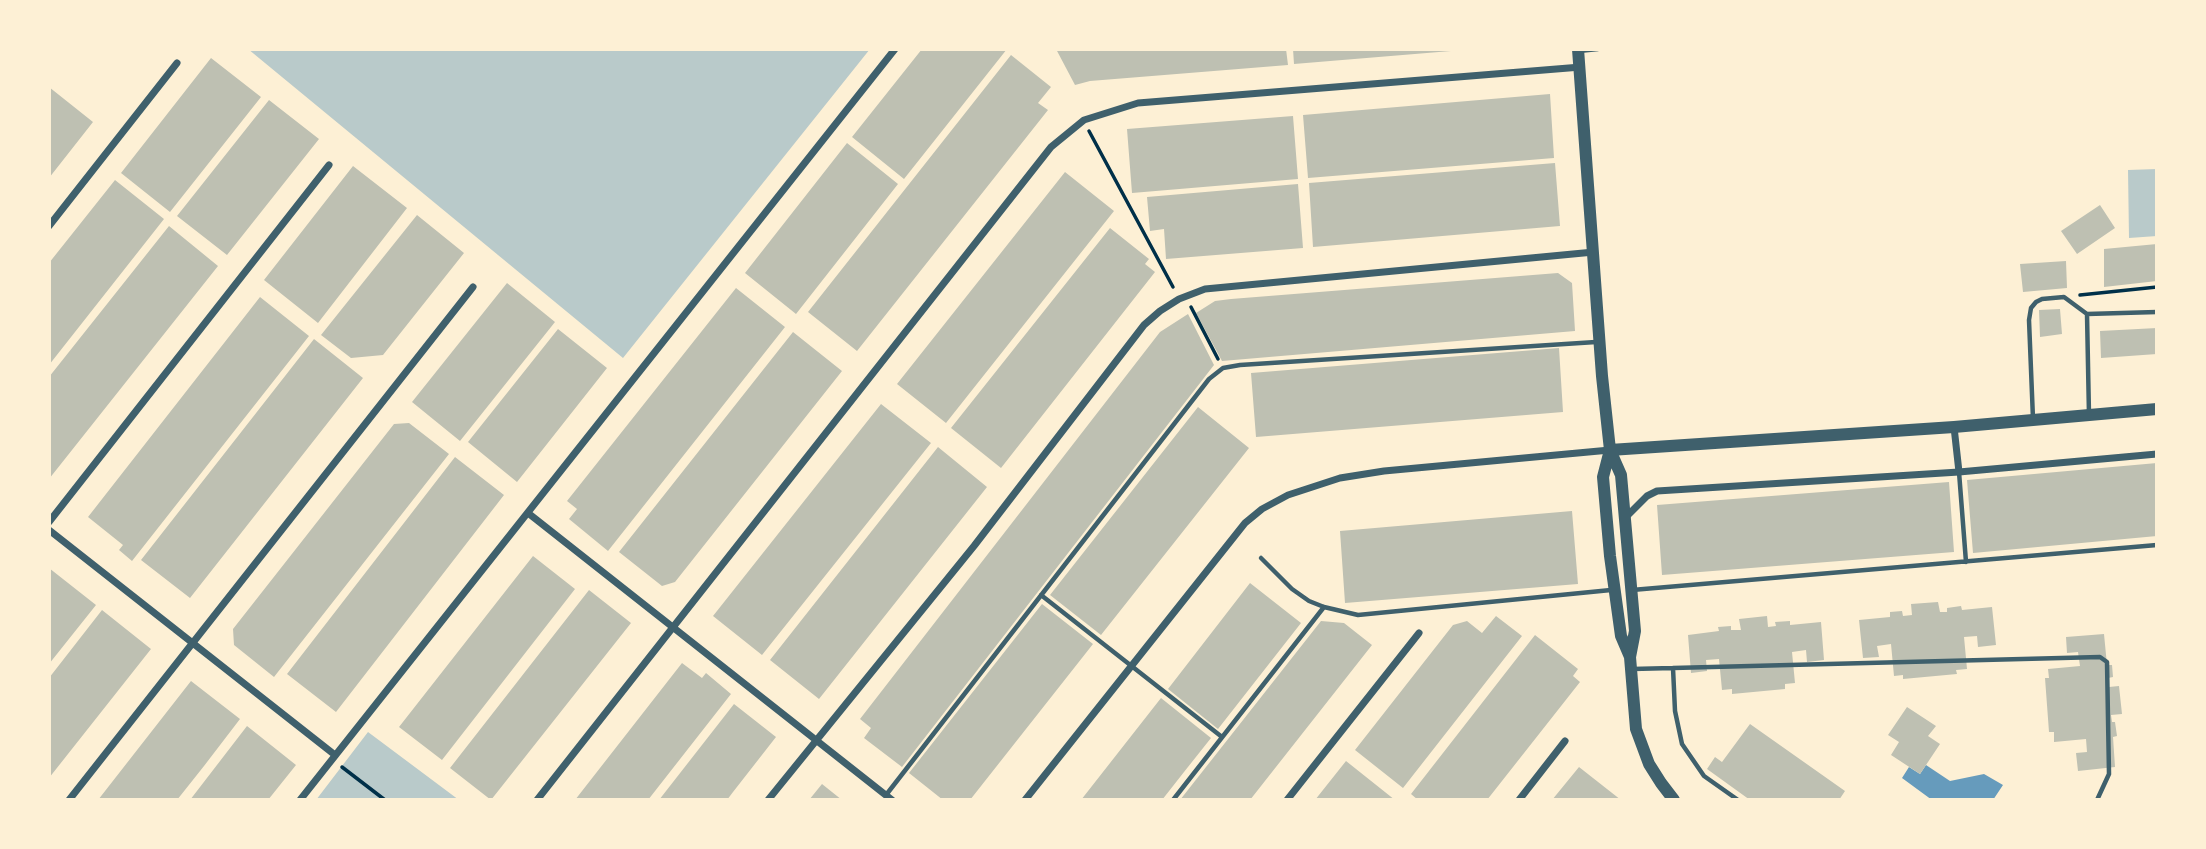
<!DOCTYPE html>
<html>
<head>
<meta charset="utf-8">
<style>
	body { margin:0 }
	#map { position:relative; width:2206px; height:849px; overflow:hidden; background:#fdf0d5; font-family:"Playfair Display",serif }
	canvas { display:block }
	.frame { position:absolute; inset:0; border:51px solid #fdf0d5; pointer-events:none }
</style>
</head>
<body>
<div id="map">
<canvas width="2206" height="849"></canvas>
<div class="frame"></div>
</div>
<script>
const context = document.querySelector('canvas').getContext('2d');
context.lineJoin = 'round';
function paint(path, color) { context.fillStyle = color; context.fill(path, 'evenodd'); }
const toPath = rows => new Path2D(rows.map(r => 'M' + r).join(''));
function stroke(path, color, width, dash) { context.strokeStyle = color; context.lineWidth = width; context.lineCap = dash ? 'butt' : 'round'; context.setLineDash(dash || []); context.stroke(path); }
const green = toPath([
	[248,49,870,49,623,358],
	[2157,169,2157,236,2129,238,2128,170],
	[368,732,459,800,316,800]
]);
const water = toPath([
	[1926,765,1950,781,1984,774,2003,785,1993,800,1932,800,1902,778,1909,767,1920,774]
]);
const building = toPath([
	[922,49,1007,49,904,179,852,137],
	[1056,49,1286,49,1288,65,1090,81,1075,85],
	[1293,49,1451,49,1451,51,1294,64],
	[1011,55,1051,87,1038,103,1048,110,857,351,808,312],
	[211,58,261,97,170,212,121,173],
	[49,87,93,122,49,178],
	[1550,94,1554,158,1308,178,1303,115],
	[269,100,319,139,227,255,177,216],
	[1293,116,1298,179,1132,193,1127,129],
	[847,143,898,184,796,314,745,273],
	[1555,163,1560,226,1313,247,1309,183],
	[353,166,407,208,318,323,264,280],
	[1065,172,1114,211,946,423,897,384],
	[115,180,164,219,49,365,49,263],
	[1298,184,1303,248,1166,259,1164,229,1150,231,1147,197],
	[2100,205,2115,228,2077,254,2061,231],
	[417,215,464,253,383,355,351,358,321,335],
	[169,226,218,266,49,479,49,377],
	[1110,228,1149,259,1145,264,1155,272,1001,468,951,428],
	[2157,244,2157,281,2104,287,2104,249],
	[2066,261,2067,288,2023,292,2020,264],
	[1558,273,1572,283,1575,331,1222,361,1196,313,1215,301,1231,299],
	[507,283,555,322,460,441,412,402],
	[736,288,785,327,608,551,569,519,577,509,567,501],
	[260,297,309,336,132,561,119,550,123,545,88,517],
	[2060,309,2062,334,2040,337,2039,310],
	[1188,314,1214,365,902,767,864,738,871,728,860,719,1160,332],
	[2157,328,2157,354,2101,358,2100,331],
	[558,329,607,368,517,482,468,442],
	[793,332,842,371,675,582,662,586,619,552],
	[314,339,363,378,190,598,141,560],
	[1559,348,1563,412,1256,437,1251,373],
	[881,404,931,443,762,655,713,616],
	[1198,407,1249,448,1101,635,1050,595],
	[409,423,449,454,274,677,234,645,233,629,394,424],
	[938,447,987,487,819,699,770,660],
	[455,457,504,495,336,712,287,674],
	[2157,463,2157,536,1973,553,1967,480],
	[1949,482,1954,552,1662,575,1657,505],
	[1572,511,1578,584,1345,603,1340,531],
	[533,556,575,589,442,760,399,727],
	[49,568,96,605,49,664],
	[1250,583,1301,623,1218,729,1168,689],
	[589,590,631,623,491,800,450,768],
	[1938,602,1940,612,1947,612,1947,608,1961,606,1962,610,1992,607,1996,645,1978,647,1977,636,1964,637,1967,669,1956,670,1957,674,1903,679,1903,675,1894,676,1891,644,1877,646,1879,657,1863,658,1859,620,1890,617,1890,612,1902,611,1903,616,1912,615,1911,604],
	[1042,604,1093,644,970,800,943,800,909,773],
	[102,610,151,649,49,778,49,678],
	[1496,616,1522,636,1403,788,1355,750,1453,625,1467,621,1482,633],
	[1767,616,1768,627,1776,626,1775,622,1790,621,1790,625,1821,622,1824,660,1807,662,1806,650,1792,652,1795,683,1785,684,1785,689,1732,694,1732,689,1722,690,1719,659,1706,660,1707,671,1691,673,1688,635,1719,631,1718,627,1731,626,1731,630,1741,630,1739,619],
	[1321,621,1344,623,1372,645,1250,800,1180,800],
	[2104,634,2107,665,2112,665,2113,677,2108,678,2109,687,2119,686,2122,714,2111,715,2112,722,2115,722,2117,736,2113,737,2115,767,2078,771,2076,753,2087,752,2086,739,2054,742,2054,732,2049,732,2045,678,2049,678,2048,669,2080,666,2078,652,2067,653,2066,637],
	[1535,635,1578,669,1573,676,1580,682,1487,800,1418,800,1411,794],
	[682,663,702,678,706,673,731,694,648,800,575,800],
	[191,681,240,719,204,766,177,800,98,800],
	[1161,698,1211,738,1184,772,1162,800,1081,800],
	[734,704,776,737,733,792,727,800,659,800],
	[1907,707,1936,726,1928,736,1940,744,1920,774,1891,755,1899,742,1888,735],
	[1750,724,1845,791,1839,800,1750,800,1707,769,1715,757,1722,762],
	[247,726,296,765,268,800,190,800],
	[1346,761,1395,800,1315,800],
	[1579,767,1621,800,1552,800],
	[822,784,842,800,809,800]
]);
const path = toPath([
	[1089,131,1173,287],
	[2080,295,2157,287],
	[1191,307,1218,359],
	[342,767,385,800]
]);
const service = toPath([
	[1579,51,1598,49],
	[2087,314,2089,415],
	[2033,419,2029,320,2031,308,2036,302,2042,299,2064,297,2087,314,2157,312],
	[1959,472,1966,562],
	[1261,558,1292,589,1309,601,1324,607,1358,615,1611,590],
	[1632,590,2157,545],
	[1041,595,1222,737],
	[1632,669,1673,668],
	[886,795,1209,379,1223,368,1240,365,1596,342],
	[1173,800,1324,607],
	[1738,800,1704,776,1682,744,1675,711,1673,668,2100,657,2107,662,2109,774,2097,800]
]);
const minor = toPath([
	[49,226,177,63],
	[1954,427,1959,472],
	[528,513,892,800],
	[1625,518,1647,496,1657,491,1959,472,2157,454],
	[49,522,329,165],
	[49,530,335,755],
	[69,800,473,287],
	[300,800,895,49],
	[537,800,1051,147,1084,120,1138,103,1581,67],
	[768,800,974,546,1144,325,1160,311,1179,299,1205,289,1594,252],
	[1025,800,1245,523,1262,509,1288,495,1340,478,1384,471,1610,450],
	[1287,800,1419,633],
	[1519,800,1565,741]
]);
const tertiary = toPath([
	[1578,49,1602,376,1610,450,1621,475,1635,631,1630,657,1636,729,1649,764,1661,783,1674,800],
	[1610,450,1954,427,2157,409],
	[1610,450,1603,477,1610,556,1621,636,1630,657]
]);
paint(green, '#b9caca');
paint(water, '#669bbc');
paint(building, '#bec0b2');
stroke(path, '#003049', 3.5);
stroke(service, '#3f606c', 4.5);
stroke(minor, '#3f606c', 7);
stroke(tertiary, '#3f606c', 12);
</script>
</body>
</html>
